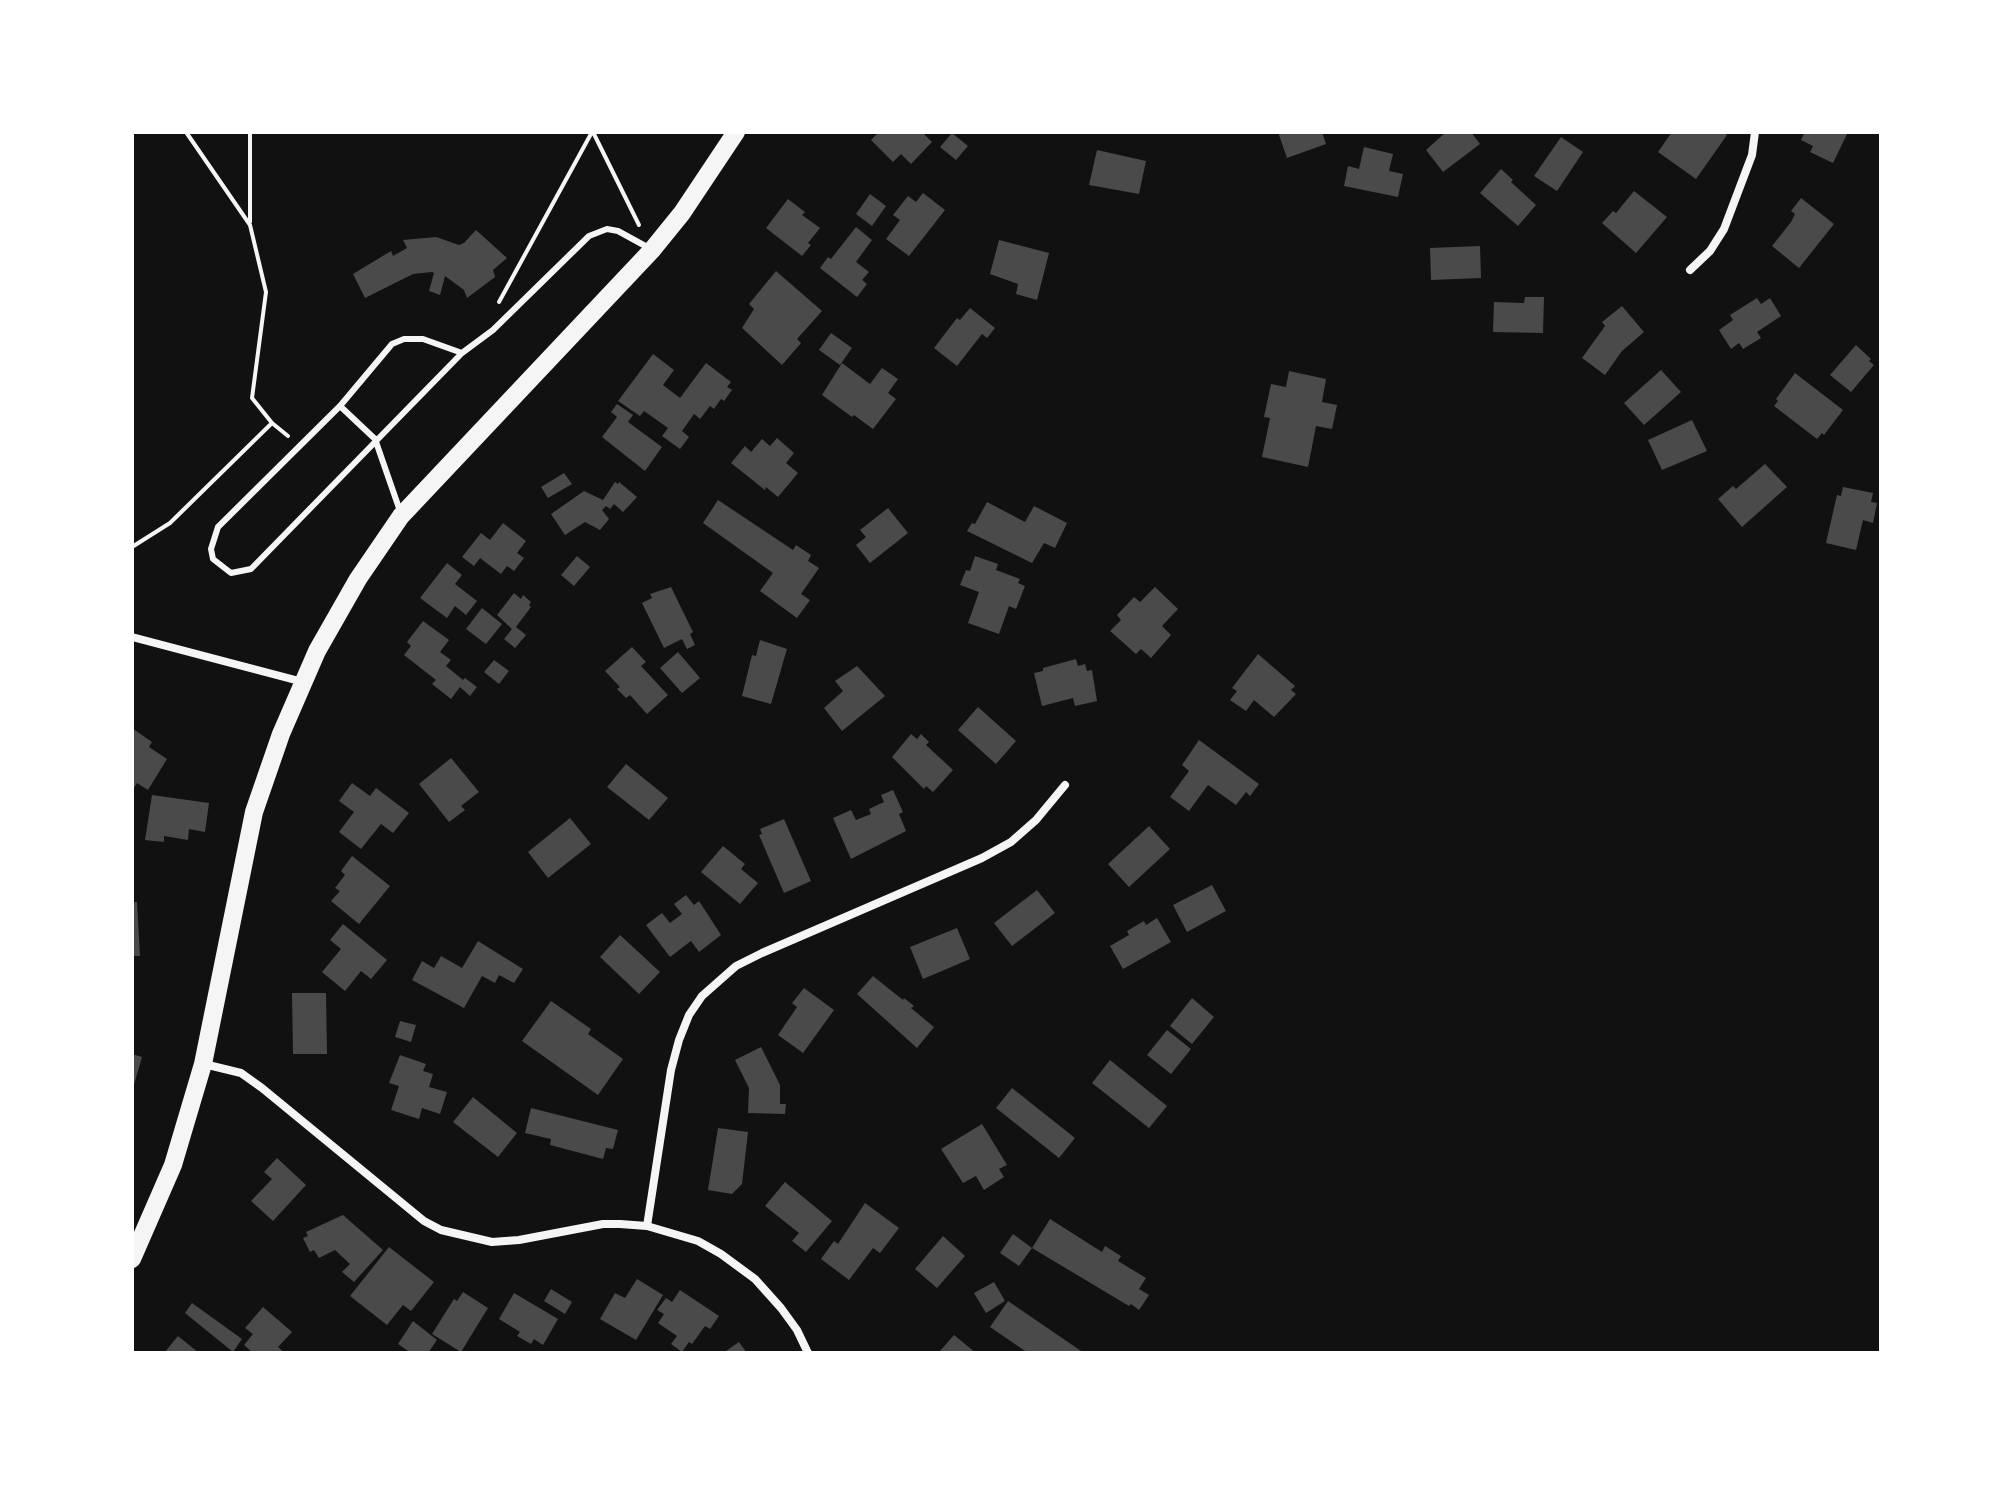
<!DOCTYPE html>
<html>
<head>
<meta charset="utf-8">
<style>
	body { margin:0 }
	#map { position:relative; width:2013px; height:1485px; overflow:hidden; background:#111; font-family:Figtree,sans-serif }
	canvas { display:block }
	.frame { position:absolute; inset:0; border:134px solid #fff; pointer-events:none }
</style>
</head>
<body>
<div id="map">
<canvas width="2013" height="1485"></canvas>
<div class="frame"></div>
</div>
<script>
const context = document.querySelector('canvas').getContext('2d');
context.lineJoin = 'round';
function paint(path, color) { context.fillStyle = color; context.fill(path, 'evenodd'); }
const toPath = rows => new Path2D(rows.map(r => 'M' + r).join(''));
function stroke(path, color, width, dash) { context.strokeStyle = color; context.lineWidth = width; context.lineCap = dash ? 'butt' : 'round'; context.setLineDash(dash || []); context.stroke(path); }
const building = toPath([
	[879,132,922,132,932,142,911,164,901,154,893,162,871,140],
	[1278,132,1322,132,1326,144,1287,158],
	[1446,132,1471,132,1480,144,1443,172,1426,150],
	[1672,132,1722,132,1727,135,1696,179,1658,152],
	[1805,132,1848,132,1833,163,1810,152,1813,146,1801,140],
	[952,133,968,146,956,160,940,147],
	[1561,137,1583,152,1557,191,1534,176],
	[1364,147,1393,154,1389,171,1403,174,1398,197,1344,186,1348,166,1359,169],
	[1097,150,1146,161,1139,194,1089,185],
	[1501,169,1513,180,1511,182,1536,205,1518,226,1480,193],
	[1634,191,1667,217,1636,253,1602,223,1613,211,1616,213],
	[923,193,945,210,909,256,886,239,900,220,893,215,908,196,916,202],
	[870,194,886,206,872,226,856,214],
	[1801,198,1834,224,1799,268,1772,246,1791,222,1795,214,1791,211],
	[788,199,805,212,802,215,820,228,808,243,811,245,802,256,766,228],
	[856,227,872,240,856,262,869,272,862,280,867,284,857,297,820,268,828,257,831,259],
	[476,230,507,258,493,270,495,277,467,298,464,290,445,276,440,295,429,291,434,273,432,272,413,274,365,298,353,274,391,251,393,256,407,248,403,240,436,237,459,245,464,243],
	[999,240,1049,253,1037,300,1016,294,1018,284,990,274],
	[1480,246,1481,278,1431,280,1430,248],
	[776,271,822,311,797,339,801,343,782,365,742,328,754,309,749,304],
	[1525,297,1544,297,1543,333,1493,332,1494,302,1524,303],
	[1757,298,1761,304,1770,298,1781,316,1757,332,1761,338,1743,349,1739,343,1731,349,1719,330,1733,320,1730,315],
	[1622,306,1644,332,1622,351,1605,375,1582,358,1605,326,1602,322],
	[970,308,995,328,987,338,982,334,957,366,934,348,957,318,960,320],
	[831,333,852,348,840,365,819,350],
	[1856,345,1871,359,1869,361,1874,365,1851,392,1830,375],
	[653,354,674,370,663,385,680,398,706,363,731,382,727,387,732,390,724,401,721,399,714,409,710,406,700,419,694,414,682,431,689,437,680,449,662,436,668,428,644,411,640,416,618,401],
	[842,363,870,384,882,368,898,379,888,393,896,399,873,429,854,415,852,417,822,395],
	[1661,370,1681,392,1644,425,1624,403],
	[1289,371,1326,379,1322,402,1337,405,1332,429,1316,426,1308,467,1262,457,1270,418,1264,417,1271,384,1286,387],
	[1795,373,1843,410,1824,435,1822,433,1817,439,1774,406,1778,401,1776,399],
	[617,404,633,415,628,422,662,447,645,471,602,437,617,417,611,412],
	[1692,420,1707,451,1662,470,1648,440],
	[777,438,794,453,786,463,798,473,778,497,766,487,765,490,731,463,745,446,751,452,762,439,770,446],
	[1765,464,1787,487,1742,527,1718,499,1733,486,1736,489],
	[564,473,572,484,548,498,541,487],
	[615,482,618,484,619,482,637,497,623,512,614,504,610,509,606,506,602,510,609,519,600,530,585,522,565,535,551,514,584,491,603,500],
	[1843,487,1873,493,1871,502,1877,503,1873,523,1863,520,1856,550,1826,543,1837,495,1841,496],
	[718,500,793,550,796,545,811,555,808,561,819,568,801,594,810,600,797,618,760,591,773,573,703,523],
	[987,502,1025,522,1034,506,1067,523,1055,548,1044,543,1032,563,967,531,972,523,975,524],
	[888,508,908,533,870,563,856,545,866,537,860,530],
	[503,523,526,541,517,553,524,558,514,571,507,566,501,574,480,558,474,566,462,557,481,533,490,540],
	[577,556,590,567,574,586,561,575],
	[975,556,998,564,996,570,1020,579,1018,583,1025,586,1016,609,1009,606,999,634,968,623,979,592,960,585,966,570,970,571],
	[447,563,462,575,455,584,477,601,466,615,455,606,447,618,420,598],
	[671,587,693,632,690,634,695,645,687,649,682,639,664,648,642,603,652,598,650,594],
	[1155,587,1178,609,1162,626,1171,635,1151,658,1141,649,1136,654,1110,631,1121,620,1117,615,1134,597,1140,602],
	[514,593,521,599,523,595,531,602,529,605,531,607,516,627,526,635,515,648,504,639,512,629,497,615],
	[482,608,502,624,486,644,466,629],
	[423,621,449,640,440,652,451,660,446,666,463,680,465,678,477,687,470,696,460,687,451,699,432,684,436,680,404,655,411,646,407,642],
	[760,640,787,649,771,704,742,696,752,655,756,656],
	[632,647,646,662,641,666,668,695,647,714,630,695,626,698,617,689,620,687,605,671],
	[678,652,700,678,682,693,660,668],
	[1258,654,1295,686,1291,690,1296,694,1274,717,1254,700,1246,711,1230,700,1237,691,1232,688],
	[1076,659,1078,666,1085,664,1087,671,1092,670,1097,701,1075,706,1073,698,1042,706,1034,673,1043,671,1043,668],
	[494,660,509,671,499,684,484,672],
	[857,666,885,696,842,731,824,708,843,691,835,681],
	[978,707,1016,741,996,764,958,730],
	[132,728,152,742,149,747,167,759,148,790,137,783,132,791],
	[911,734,917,739,921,734,929,742,926,745,953,770,933,792,926,786,924,789,892,757],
	[1199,740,1259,784,1250,796,1246,792,1236,805,1208,785,1189,811,1170,797,1189,771,1182,765],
	[451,758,479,792,461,806,465,810,449,822,419,784],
	[626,764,668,798,649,820,607,787],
	[352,783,370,796,376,788,409,813,393,833,381,824,361,849,339,832,354,812,339,801],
	[893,790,903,812,899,814,906,831,851,859,833,818,851,810,856,820,871,814,869,809,884,802,881,795],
	[152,795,209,803,205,832,189,829,188,840,164,836,164,842,145,840],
	[570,818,591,844,548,878,528,852],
	[784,819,811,881,784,893,759,835,762,834,760,829],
	[1149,826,1170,849,1129,887,1108,864],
	[723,846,745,864,741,869,758,883,740,904,701,872],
	[352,856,390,886,359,924,331,901,340,891,335,888,345,875,341,871],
	[1212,885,1226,911,1187,932,1173,905],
	[1037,890,1055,913,1012,946,994,923],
	[686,895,694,905,699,901,721,935,699,952,691,941,670,957,646,925,662,913,670,923,682,914,674,904],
	[132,902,137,902,140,956,132,956],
	[1157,918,1171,942,1123,969,1110,946,1129,935,1127,931,1144,921,1146,925],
	[343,924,387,960,371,979,361,971,345,991,322,972,341,949,330,940],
	[957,928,970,959,923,979,910,947],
	[620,935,660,972,639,994,600,957],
	[478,941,523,969,514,983,499,975,495,983,482,976,464,1008,412,980,422,961,434,968,441,956,462,968],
	[873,976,903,1000,904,998,914,1006,911,1008,934,1027,917,1048,857,994],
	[804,988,834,1010,803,1053,778,1035,797,1007,792,1003],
	[292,993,326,993,327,1054,293,1054],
	[1192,998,1214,1017,1192,1044,1170,1026],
	[551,1001,591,1029,588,1034,623,1059,598,1095,522,1041],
	[400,1021,416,1025,411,1042,395,1037],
	[1167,1030,1191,1049,1171,1074,1147,1055],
	[761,1047,780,1085,780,1104,786,1104,785,1114,748,1113,749,1088,735,1060],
	[132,1054,142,1057,133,1088,132,1088],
	[400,1055,426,1064,423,1071,433,1074,429,1087,447,1092,440,1114,422,1108,419,1119,391,1110,399,1086,389,1083],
	[1110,1060,1167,1106,1149,1128,1092,1083],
	[1012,1088,1075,1138,1059,1158,996,1108],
	[473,1097,517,1133,498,1157,453,1122],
	[531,1108,618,1130,613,1149,606,1148,603,1159,550,1145,551,1139,525,1133],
	[982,1124,1007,1165,999,1169,1004,1177,984,1190,976,1176,963,1183,941,1149],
	[718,1128,748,1132,742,1184,732,1194,708,1190],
	[277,1158,306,1185,273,1221,251,1201,272,1179,264,1172],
	[785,1182,832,1221,806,1252,792,1241,799,1233,765,1206],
	[865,1203,899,1228,880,1253,873,1248,849,1280,821,1259,834,1241,838,1244],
	[343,1215,383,1250,354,1282,342,1272,350,1264,335,1250,319,1258,314,1250,310,1252,303,1238,308,1236,306,1232],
	[1050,1219,1102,1252,1105,1246,1121,1256,1118,1261,1146,1278,1139,1289,1149,1295,1139,1310,1131,1304,1129,1306,1032,1248],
	[1013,1234,1032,1248,1019,1266,1000,1253],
	[943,1236,965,1256,937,1288,915,1269],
	[389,1247,434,1282,411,1311,403,1305,387,1325,350,1296],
	[637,1279,663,1295,636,1340,600,1319,615,1293,625,1298],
	[994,1282,1005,1301,986,1313,974,1293],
	[551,1289,572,1302,565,1314,544,1301],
	[680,1290,719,1316,710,1329,705,1326,692,1344,689,1342,682,1352,671,1344,677,1336,658,1323,664,1314,657,1310,666,1298,672,1302],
	[463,1292,488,1308,461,1352,432,1334,454,1299,457,1301],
	[514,1293,558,1319,543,1345,534,1339,531,1344,517,1336,520,1332,499,1319],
	[1008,1301,1084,1353,1028,1353,990,1327],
	[192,1303,242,1339,233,1352,185,1313],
	[263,1307,292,1332,278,1347,285,1353,253,1353,244,1345,253,1334,245,1328],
	[413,1321,437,1340,428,1353,411,1353,398,1344],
	[954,1335,976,1353,942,1353,940,1351],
	[178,1336,199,1353,164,1353],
	[739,1342,747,1353,723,1353]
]);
const path = toPath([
	[186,132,250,225,266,292,252,398,272,423,288,436],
	[593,132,639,225],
	[250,222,250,132],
	[499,302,592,132],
	[132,547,170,523,272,423]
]);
const service = toPath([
	[462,353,423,339,404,339,392,344,340,406,218,527,211,549,213,559,231,573,251,569,462,353,493,330,589,236,607,229,618,231,649,248],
	[340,406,375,439,400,511]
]);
const minor = toPath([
	[1690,270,1710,251,1724,229,1752,155,1755,132],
	[132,637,303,682],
	[204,1064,241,1073,262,1088,424,1221,441,1230,492,1242,519,1240,603,1224,620,1224,647,1226,698,1241,721,1254,755,1279,781,1308,797,1330,808,1353],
	[647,1226,671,1070,679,1040,689,1015,702,996,736,966,762,953,982,858,1011,842,1036,820,1065,785]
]);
const trunk = toPath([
	[132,1259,173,1165,203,1064,254,812,281,734,317,651,358,579,401,516,652,250,682,213,736,132]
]);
paint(building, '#4a4a4a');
stroke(path, '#f5f5f5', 4);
stroke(service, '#f5f5f5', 6);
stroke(minor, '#f5f5f5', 8);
stroke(trunk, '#f5f5f5', 18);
</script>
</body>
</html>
